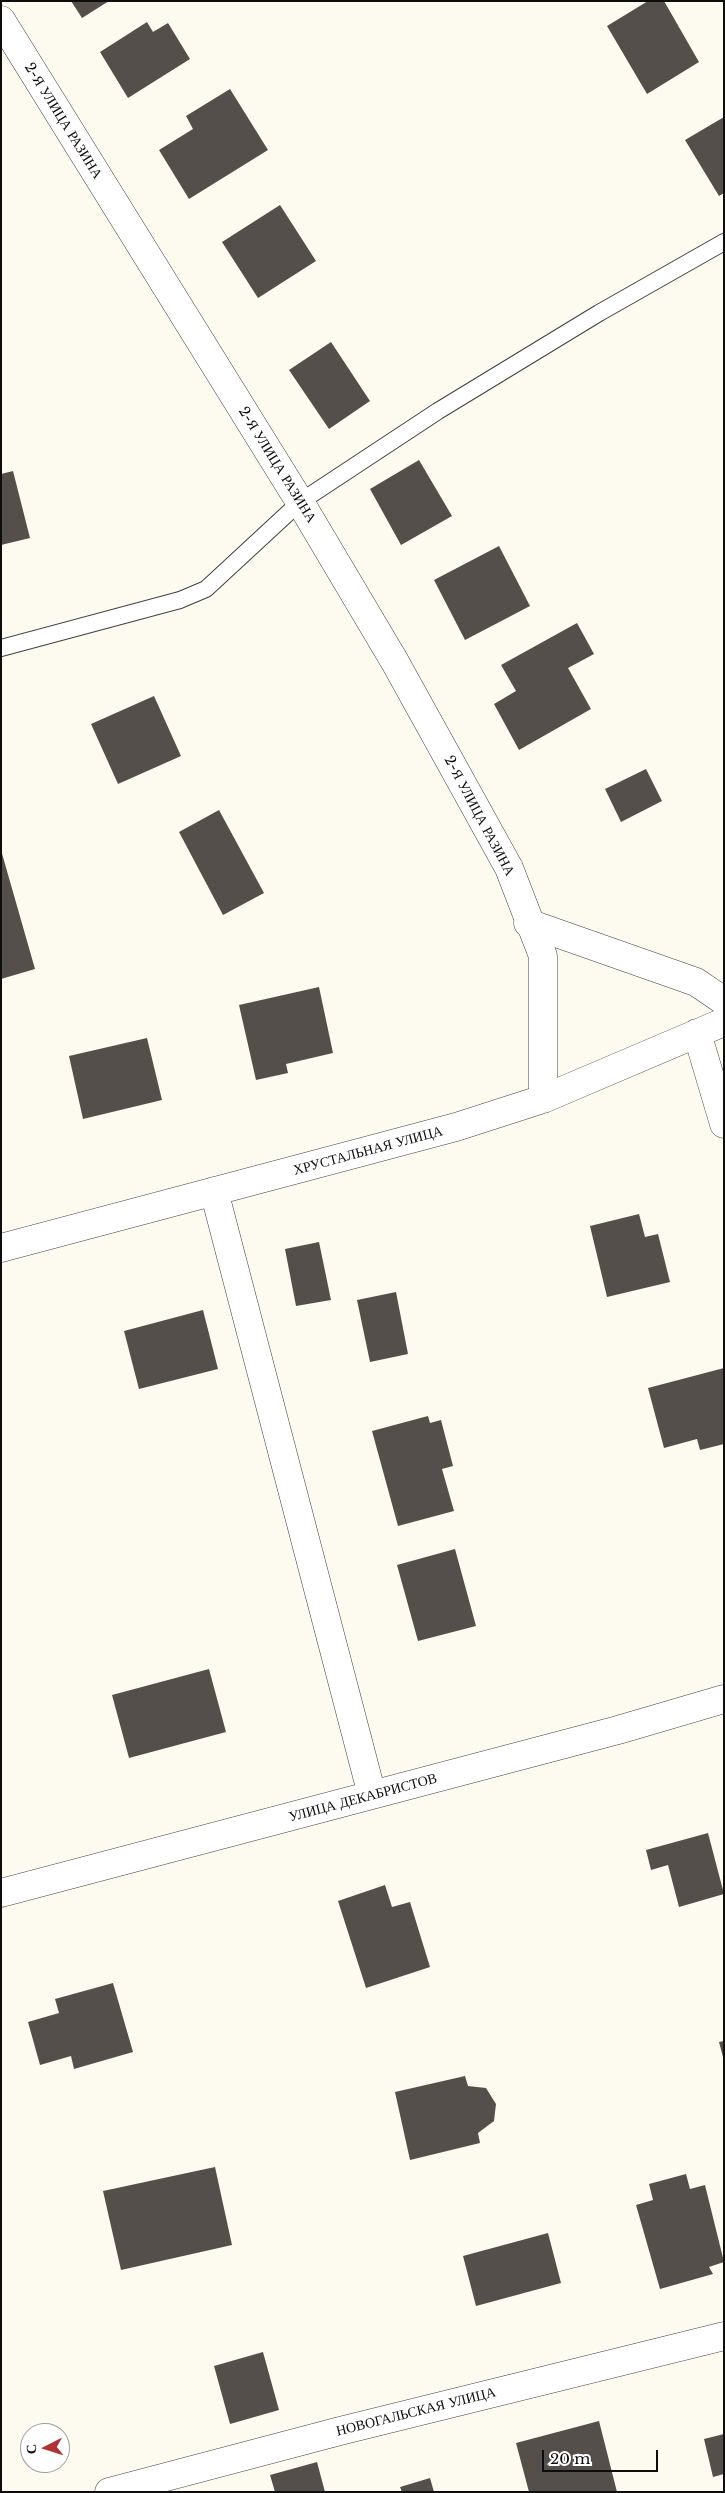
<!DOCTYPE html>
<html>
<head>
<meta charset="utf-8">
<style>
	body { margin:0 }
	#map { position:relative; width:725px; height:2493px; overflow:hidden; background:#fdfbef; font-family:"Libre Baskerville",serif }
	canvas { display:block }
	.frame { position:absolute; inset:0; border:2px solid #0d0d0d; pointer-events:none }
	.north { position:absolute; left:20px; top:2423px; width:50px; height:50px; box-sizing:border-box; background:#fff; border:1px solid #9e9e9e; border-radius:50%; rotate:265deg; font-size:14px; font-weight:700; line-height:20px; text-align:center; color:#0d0d0d }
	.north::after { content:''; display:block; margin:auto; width:18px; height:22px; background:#b03235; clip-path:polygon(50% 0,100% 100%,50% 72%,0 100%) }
	.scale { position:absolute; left:542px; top:2450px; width:116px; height:22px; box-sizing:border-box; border:2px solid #0d0d0d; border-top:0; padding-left:6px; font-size:15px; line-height:18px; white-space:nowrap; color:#0d0d0d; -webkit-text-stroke:4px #fff; paint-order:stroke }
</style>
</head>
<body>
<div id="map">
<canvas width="725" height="2493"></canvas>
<div class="frame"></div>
<div class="north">С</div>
<div class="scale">20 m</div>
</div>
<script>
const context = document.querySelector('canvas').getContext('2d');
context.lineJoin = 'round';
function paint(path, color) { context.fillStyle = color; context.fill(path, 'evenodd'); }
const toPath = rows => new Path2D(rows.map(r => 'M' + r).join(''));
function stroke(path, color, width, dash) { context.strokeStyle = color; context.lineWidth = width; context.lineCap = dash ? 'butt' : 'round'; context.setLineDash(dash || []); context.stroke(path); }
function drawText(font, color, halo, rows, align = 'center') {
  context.font = font + ' "Libre Baskerville",serif'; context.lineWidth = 5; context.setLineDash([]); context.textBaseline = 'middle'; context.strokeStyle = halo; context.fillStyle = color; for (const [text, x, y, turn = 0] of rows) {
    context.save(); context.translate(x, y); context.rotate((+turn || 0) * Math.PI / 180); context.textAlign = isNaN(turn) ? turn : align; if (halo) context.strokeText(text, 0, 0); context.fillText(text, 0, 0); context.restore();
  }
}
const building = toPath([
	[71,1,109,1,82,18],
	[648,1,664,1,699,62,647,94,607,26],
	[147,22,153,32,168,23,190,59,128,98,100,52],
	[230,89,268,150,189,199,159,150,193,129,186,116],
	[724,117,724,193,719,196,685,140],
	[280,205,316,261,258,298,222,242],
	[331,342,370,401,329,429,289,370],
	[419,460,452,516,401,545,370,489],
	[13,471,30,538,1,545,1,474],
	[499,546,530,606,465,640,434,580],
	[577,623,594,654,568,668,591,709,519,750,494,704,516,691,501,665],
	[154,696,181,756,118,784,91,724],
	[646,769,662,801,621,822,605,789],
	[219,810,264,893,223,915,179,832],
	[1,850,35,969,1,979],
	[319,987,333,1053,286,1064,288,1073,256,1080,239,1005],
	[147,1038,162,1100,83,1119,69,1056],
	[639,1214,645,1237,658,1234,670,1282,607,1297,590,1226],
	[319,1242,331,1300,296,1306,285,1249],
	[396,1292,408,1354,370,1362,357,1300],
	[203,1310,218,1369,139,1389,124,1331],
	[724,1368,724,1444,700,1450,697,1439,664,1448,648,1388],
	[428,1416,430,1423,441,1420,453,1466,442,1469,454,1511,398,1526,372,1431],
	[455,1549,476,1626,418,1641,397,1565],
	[209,1669,226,1732,129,1758,112,1695],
	[708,1833,724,1894,679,1907,668,1865,651,1870,646,1850],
	[385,1885,392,1907,410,1902,430,1967,366,1988,338,1901],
	[113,1983,133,2052,74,2069,71,2056,40,2065,28,2022,59,2013,55,1999],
	[724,2041,724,2057,723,2057,719,2042],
	[465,2076,468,2086,486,2088,496,2104,494,2121,478,2133,480,2143,410,2160,395,2092],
	[215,2167,232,2245,121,2270,103,2191],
	[686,2174,690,2189,705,2185,724,2262,709,2267,713,2274,660,2289,636,2205,653,2200,649,2184],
	[548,2233,561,2283,476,2306,463,2256],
	[263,2352,279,2410,230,2424,214,2366],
	[599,2421,617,2492,529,2492,516,2443],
	[724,2434,724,2474,713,2477,704,2439],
	[317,2462,325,2492,275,2492,270,2475],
	[430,2478,434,2492,402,2492,400,2487]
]);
const service = toPath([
	[1,648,180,600,206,589,300,502,438,411,599,313,724,242]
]);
const minor = toPath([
	[1,20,300,502,395,662,509,868,543,956,543,1099],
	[528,923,696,982,724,1001],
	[697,1033,724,1124],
	[214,1191,372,1795],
	[1,1248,456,1127,543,1099,724,1022],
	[1,1893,618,1730,724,1699],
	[109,2492,340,2431,724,2336]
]);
const streetNames = [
	["2-Я УЛИЦА РАЗИНА",63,121,58],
	["2-Я УЛИЦА РАЗИНА",277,465,58],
	["2-Я УЛИЦА РАЗИНА",479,816,62],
	["ХРУСТАЛЬНАЯ УЛИЦА",368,1151,-15],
	["УЛИЦА ДЕКАБРИСТОВ",363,1798,-15],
	["НОВОГАЛЬСКАЯ УЛИЦА",416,2412,-14]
];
paint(building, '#554f4b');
stroke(service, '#404040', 18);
stroke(minor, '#404040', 29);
stroke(service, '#fff', 16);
stroke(minor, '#fff', 28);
drawText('14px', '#0d0d0d', '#fff', streetNames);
</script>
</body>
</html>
